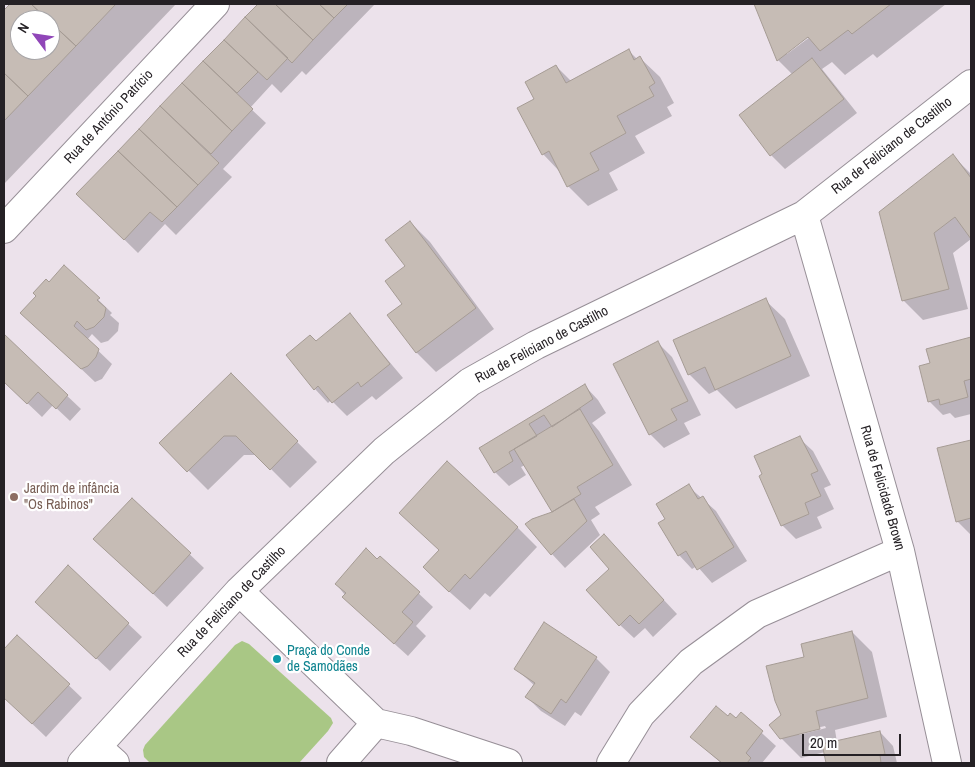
<!DOCTYPE html>
<html>
<head>
<meta charset="utf-8">
<style>
	body { margin:0 }
	#map { position:relative; width:975px; height:767px; overflow:hidden; background:#ece2eb; font-family:"Archivo Narrow",sans-serif }
	canvas { display:block }
	.frame { position:absolute; inset:0; border:5px solid #252125; pointer-events:none }
	.north { position:absolute; left:10px; top:10px; width:50px; height:50px; box-sizing:border-box; background:#fff; border:1px solid #a8a6a8; border-radius:50%; rotate:301deg; font-size:14px; font-weight:700; line-height:20px; text-align:center; color:#252125 }
	.north::after { content:''; display:block; margin:auto; width:18px; height:22px; background:#9046b8; clip-path:polygon(50% 0,100% 100%,50% 72%,0 100%) }
	.scale { position:absolute; left:802px; top:734px; width:99px; height:22px; box-sizing:border-box; border:2px solid #252125; border-top:0; padding-left:6px; font-size:15px; line-height:18px; white-space:nowrap; color:#252125; -webkit-text-stroke:4px #fff; paint-order:stroke }
</style>
</head>
<body>
<div id="map">
<canvas width="975" height="767"></canvas>
<div class="frame"></div>
<div class="north">N</div>
<div class="scale">20 m</div>
</div>
<script>
const context = document.querySelector('canvas').getContext('2d');
context.lineJoin = 'round';
function paint(path, color) { context.fillStyle = color; context.fill(path, 'evenodd'); }
const toPath = rows => new Path2D(rows.map(r => 'M' + r).join(''));
function stroke(path, color, width, dash) { context.strokeStyle = color; context.lineWidth = width; context.lineCap = dash ? 'butt' : 'round'; context.setLineDash(dash || []); context.stroke(path); }
function drawText(font, color, halo, rows, align = 'center') {
  context.font = font + ' "Archivo Narrow",sans-serif'; context.lineWidth = 4.5; context.setLineDash([]); context.textBaseline = 'middle'; context.strokeStyle = halo; context.fillStyle = color; for (const [text, x, y, turn = 0] of rows) {
    context.save(); context.translate(x, y); context.rotate((+turn || 0) * Math.PI / 180); context.textAlign = isNaN(turn) ? turn : align; if (halo) context.strokeText(text, 0, 0); context.fillText(text, 0, 0); context.restore();
  }
}
const green = toPath([
	[242,641,249,644,331,718,333,723,328,731,299,763,150,763,144,757,143,750,145,745,235,645]
]);
const shadow = toPath([
	[12,4,176,4,4,184,4,12],
	[20,20,50,20,50,50,20,50],
	[259,4,375,4,306,75,302,71,281,93,272,84,250,108,266,123,223,169,232,177,176,235,165,224,138,253,78,194],
	[755,4,946,4,877,58,873,54,845,75,832,62,822,69,857,113,785,169,771,155,793,75,778,60],
	[813,32,814,34,787,54,787,51],
	[629,51,637,59,640,58,660,77,674,103,667,107,672,116,635,136,645,153,609,173,618,190,588,206,568,186,561,173,543,154,535,99,556,66,571,81],
	[953,156,971,174,971,239,953,253,968,309,923,320,904,301,881,212],
	[410,222,430,242,494,329,436,372,416,352,404,304],
	[64,267,112,313,110,315,119,323,118,331,108,341,101,343,92,334,87,340,112,364,102,379,95,382,36,326,49,284],
	[765,300,785,319,810,376,736,409,717,390,709,394,689,374],
	[350,315,403,378,376,400,372,396,347,416,331,400,328,403,315,389,316,343],
	[4,336,81,409,70,421,53,405,42,417,4,381],
	[971,338,971,414,955,418,950,413,943,415,929,401,931,364,927,350],
	[658,343,672,357,701,415,684,423,690,434,664,448,650,434],
	[231,375,317,462,290,488,257,455,244,455,208,490,161,443],
	[585,386,598,400,606,413,592,423,599,431,632,485,595,507,600,514,591,520,600,535,565,568,552,554,553,513,525,465,521,467,526,475,509,486,495,472,481,448],
	[799,438,813,451,831,485,824,488,834,509,817,517,822,528,796,539,782,525,760,476],
	[971,441,971,535,957,521,939,449],
	[688,486,716,511,747,561,712,583,697,566,692,569,679,555,667,520],
	[132,499,204,568,167,607,109,552],
	[517,527,537,547,490,597,485,593,470,610,444,587],
	[617,550,677,614,653,637,645,628,634,638,620,625,611,569],
	[380,557,433,607,416,626,426,636,408,656,358,611,336,584],
	[68,567,142,637,110,671,50,615],
	[852,632,872,652,887,717,835,730,837,742,880,732,893,746,897,763,828,763,825,752,801,758,781,738,783,715,806,658],
	[825,726,826,728,799,735,799,732],
	[17,636,82,698,46,737,4,697,4,651],
	[596,658,610,672,581,716,575,712,565,726,541,711,527,697,535,686,516,669],
	[741,714,776,746,762,763,721,763,692,737,728,718,736,720]
]);
const building = toPath([
	[10,4,31,4,48,20,20,20,20,50,50,50,50,22,76,46,28,96,4,73,4,10,10,4],
	[31,4,116,4,76,46,31,4],
	[258,4,275,4,313,40,292,63,245,17,258,4],
	[275,4,319,4,334,18,313,40,275,4],
	[319,4,348,4,334,18,319,4],
	[754,4,891,4,852,34,848,30,820,51,808,37,777,61,754,4],
	[245,17,288,58,267,80,224,40,245,17],
	[224,40,258,72,237,93,203,61,224,40],
	[629,49,634,60,640,56,655,83,649,87,654,96,617,116,626,133,590,153,599,170,567,187,549,151,542,155,517,108,534,99,525,82,556,65,566,83,629,49],
	[812,58,844,99,770,156,739,115,812,58],
	[203,61,253,109,232,131,182,83,203,61],
	[4,73,28,96,4,121,4,73],
	[182,83,232,131,211,154,160,106,182,83],
	[160,106,219,163,198,185,139,129,160,106],
	[139,129,198,185,177,207,118,151,139,129],
	[118,151,177,207,162,222,150,212,124,240,76,194,118,151],
	[953,154,971,178,971,239,955,217,934,233,949,289,902,301,879,212,953,154],
	[410,221,476,308,416,353,387,315,402,304,385,281,405,266,385,240,410,221],
	[64,265,100,298,97,300,106,308,104,317,94,327,86,330,77,321,74,326,99,349,96,357,88,366,81,369,20,313,36,296,33,293,46,279,49,282,64,265],
	[766,298,791,356,715,390,705,367,688,375,673,340,766,298],
	[350,313,390,364,361,387,358,382,332,403,318,386,314,390,286,355,310,335,316,341,350,313],
	[4,334,68,395,56,409,38,392,27,404,4,382,4,334],
	[971,337,971,379,964,381,968,397,940,405,939,399,928,402,919,366,930,363,926,349,971,337],
	[658,341,688,401,671,409,677,420,649,435,613,364,658,341],
	[231,373,298,441,270,470,236,436,224,436,187,472,159,443,231,373],
	[585,384,593,399,552,427,544,415,529,424,537,436,509,452,513,461,494,473,479,448,585,384],
	[580,409,613,465,577,487,581,494,552,512,514,449,580,409],
	[800,436,818,471,811,474,821,496,805,503,809,514,781,526,759,476,762,474,754,456,800,436],
	[971,440,971,518,956,522,937,448,971,440],
	[447,461,518,527,470,579,465,574,449,592,423,567,439,550,399,513,447,461],
	[689,484,698,499,703,496,734,547,697,570,686,551,678,556,658,523,665,519,656,504,689,484],
	[132,498,191,553,153,594,93,539,132,498],
	[574,499,587,521,551,555,525,524,532,519,552,512,574,499],
	[604,534,664,600,639,624,630,615,619,626,586,590,609,569,590,547,604,534],
	[366,548,377,559,380,556,420,592,402,612,413,622,394,644,342,597,346,593,335,584,366,548],
	[68,565,129,623,96,659,35,602,68,565],
	[544,622,597,657,566,703,561,699,551,714,525,697,535,683,514,669,544,622],
	[852,631,868,698,816,711,820,729,780,739,769,725,781,715,775,701,766,666,804,657,801,644,852,631],
	[17,635,70,684,32,724,4,698,4,649,17,635],
	[716,706,728,716,730,713,736,718,741,712,763,731,746,753,751,758,747,763,722,763,690,737,716,706],
	[880,731,885,754,880,755,881,763,826,763,822,744,880,731]
]);
const street = toPath([
	[804,215,900,551,947,763],
	[4,229,215,4],
	[239,591,376,723,341,763],
	[376,723,411,731,508,763],
	[97,747,115,763],
	[82,763,239,591,384,451,470,382,536,345,804,215,971,84],
	[611,763,641,714,691,662,757,614,900,551]
]);
const markers = [
	[14,497,5,"#8d6e63"],
	[277,659,5,"#0f9aa8"]
];
const streetNames = [
	["Rua de António Patrício",109,117,-47],
	["Rua de Feliciano de Castilho",892,146,-38],
	["Rua de Feliciano de Castilho",542,345,-28],
	["Rua de Felicidade Brown",882,488,74],
	["Rua de Feliciano de Castilho",232,602,-46]
];
const educationNames = [
	["Jardim de infância",24,489],
	["\"Os Rabinos\"",24,505]
];
const cultureNames = [
	["Praça do Conde",287,651],
	["de Samodães",287,667]
];
paint(green, '#a9c785');
paint(shadow, '#0003');
paint(building, '#c6bcb5');
stroke(building, '#a59b94', 1);
stroke(street, '#978f97', 30);
stroke(street, '#fff', 28);
for (const [x, y, r, color] of markers) { const dot = new Path2D(); dot.arc(x, y, r, 0, 2 * Math.PI); context.fillStyle = color; context.fill(dot); stroke(dot, '#fff', 2); }
drawText('14px', '#252125', '#fff', streetNames);
drawText('14px', '#785e54', '#fff', educationNames, 'left');
drawText('14px', '#0d838f', '#fff', cultureNames, 'left');
</script>
</body>
</html>
